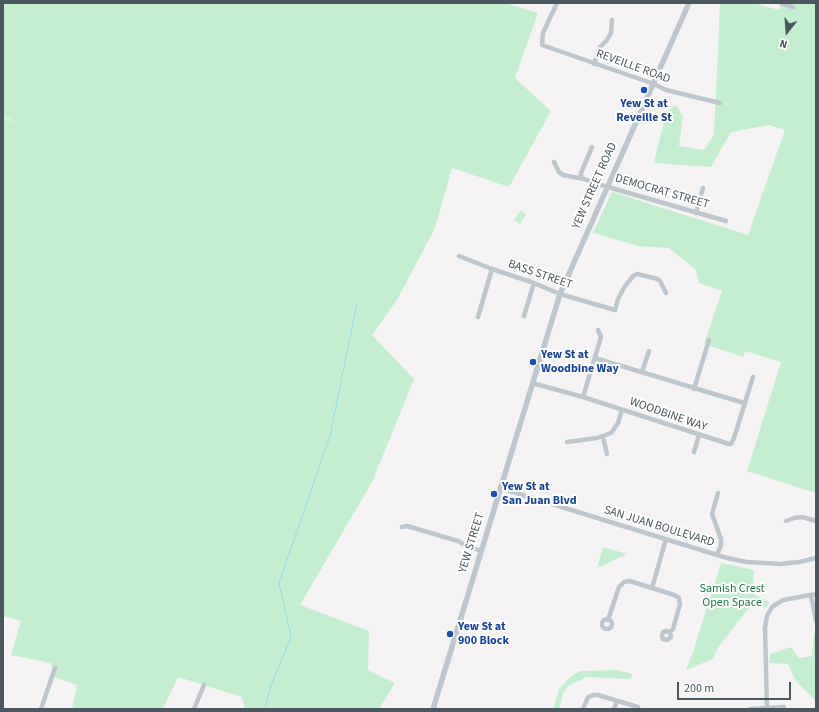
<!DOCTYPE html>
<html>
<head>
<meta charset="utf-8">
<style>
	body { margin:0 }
	#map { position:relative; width:819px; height:712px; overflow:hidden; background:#f4f2f2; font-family:"Source Sans 3",sans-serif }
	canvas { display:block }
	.frame { position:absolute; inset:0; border:4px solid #4a575e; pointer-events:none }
	.north { position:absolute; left:767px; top:12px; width:40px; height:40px; -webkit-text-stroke:3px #fff; paint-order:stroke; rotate:197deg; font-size:11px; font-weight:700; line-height:16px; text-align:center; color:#4a575e }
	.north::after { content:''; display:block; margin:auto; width:14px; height:18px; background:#4a575e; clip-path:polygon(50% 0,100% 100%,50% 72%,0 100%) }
	.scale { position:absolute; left:677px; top:682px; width:114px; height:18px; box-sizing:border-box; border:2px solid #4a575e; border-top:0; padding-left:5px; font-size:12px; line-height:14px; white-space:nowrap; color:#4a575e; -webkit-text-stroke:3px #fff; paint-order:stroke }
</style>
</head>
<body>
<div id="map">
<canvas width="819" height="712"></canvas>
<div class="frame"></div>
<div class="north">N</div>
<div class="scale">200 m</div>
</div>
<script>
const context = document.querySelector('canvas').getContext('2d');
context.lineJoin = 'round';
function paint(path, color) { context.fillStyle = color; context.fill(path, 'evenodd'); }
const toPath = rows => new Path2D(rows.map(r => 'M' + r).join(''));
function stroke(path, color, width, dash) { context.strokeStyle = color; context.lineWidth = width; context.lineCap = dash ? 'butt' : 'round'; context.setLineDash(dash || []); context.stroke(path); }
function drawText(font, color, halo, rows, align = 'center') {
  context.font = font + ' "Source Sans 3",sans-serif'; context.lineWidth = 4; context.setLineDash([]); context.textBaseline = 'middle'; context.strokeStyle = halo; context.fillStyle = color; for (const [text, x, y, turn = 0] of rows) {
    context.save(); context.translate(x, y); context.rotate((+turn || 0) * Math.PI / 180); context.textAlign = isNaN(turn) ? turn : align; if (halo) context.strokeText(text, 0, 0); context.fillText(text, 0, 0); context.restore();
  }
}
const green = toPath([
	[3,3,505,3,538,13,515,78,551,111,509,187,452,168,435,228,398,298,372,335,414,379,372,482,300,605,369,631,368,670,395,683,379,709,245,709,242,697,178,677,163,709,72,709,77,685,54,677,51,663,11,655,21,621,3,616,3,118,25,124,3,117],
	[720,3,753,3,779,10,781,3,816,3,816,493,747,471,781,362,745,351,743,357,704,344,722,291,699,283,696,270,669,248,638,246,593,233,612,192,748,235,785,130,769,125,731,132,711,167,654,163,666,112,676,105,683,117,679,146,704,150,714,135],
	[521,210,526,214,520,224,514,220],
	[603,547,627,554,597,568],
	[721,563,754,570,753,594,770,602,765,608,753,603,719,646,713,659,686,670,693,652],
	[814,634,816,634,816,701,796,681,788,664,770,663,770,654,791,647,799,658,812,656],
	[617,670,632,674,631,679,587,677,569,685,564,692,559,709,553,709,559,689,568,679,579,671]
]);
const stream = toPath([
	[265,709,271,685,291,637,279,583,330,436,357,303]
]);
const minor = toPath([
	[557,3,543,33,542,45,654,84,666,90,720,103],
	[781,3,793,7],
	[594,64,600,47,607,40,611,33,612,20],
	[554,162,559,172,563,175,584,179,601,185,726,221],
	[581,178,581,173,592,147],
	[696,213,703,188],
	[459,256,492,269,534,283,560,294,615,310,618,299,625,286,633,276,637,274,658,279,660,281,666,293],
	[524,316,534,283],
	[478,317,492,269],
	[595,358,744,403],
	[642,372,649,351],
	[532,383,583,397,729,444,731,444,734,438,753,377],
	[694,389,709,340],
	[583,397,601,337,598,330],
	[603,437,607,454],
	[567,442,597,438,611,433,618,423,622,410],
	[694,452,699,435],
	[500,488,727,558,747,562,780,564,799,562,816,558],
	[786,521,794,518,802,517,816,521],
	[402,527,407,526,458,541,465,545,481,551],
	[717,555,721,545,721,539,712,514,718,493],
	[652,588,666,539],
	[811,596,816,621],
	'602 624a5 5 0 1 1 10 0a5 5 0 1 1-10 0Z',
	[608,620,619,587,624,582,630,581,674,595,679,598,680,604,673,629,670,632,671,637,667,640,663,639,662,636,663,632,666,631,670,632],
	[41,709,55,668],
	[194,709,204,685],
	[583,709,588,697,593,695,598,695,638,707],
	[614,709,617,701],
	[750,709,784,707],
	[767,709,765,627,767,616,772,607,783,600,816,594]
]);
const tertiary = toPath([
	[433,709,560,294,689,3]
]);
const markers = [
	[644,90,4,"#1a4fb4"],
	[533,362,4,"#1a4fb4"],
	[494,494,4,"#1a4fb4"],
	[450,634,4,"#1a4fb4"]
];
const streetNames = [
	["REVEILLE ROAD",633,67,20],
	["YEW STREET ROAD",595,186,-66],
	["DEMOCRAT STREET",662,192,16],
	["BASS STREET",540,275,19],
	["WOODBINE WAY",668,415,19],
	["SAN JUAN BOULEVARD",659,527,17],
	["YEW STREET",472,543,-73]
];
const transitNames = [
	["Yew St at",644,104,"center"],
	["Reveille St",644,118,"center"],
	["Yew St at",541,355],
	["Woodbine Way",541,369],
	["Yew St at",502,487],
	["San Juan Blvd",502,501],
	["Yew St at",458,627],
	["900 Block",458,641]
];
const parkNames = [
	["Samish Crest",732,589],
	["Open Space",732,603]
];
paint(green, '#c4eed0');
stroke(stream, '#94dfe8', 1);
stroke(minor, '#bec7cd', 4.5);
stroke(tertiary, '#bec7cd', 5.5);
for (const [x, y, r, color] of markers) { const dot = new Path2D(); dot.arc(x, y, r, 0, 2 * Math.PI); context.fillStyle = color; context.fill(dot); stroke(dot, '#fff', 1.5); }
drawText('12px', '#4a575e', '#fff', streetNames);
drawText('bold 12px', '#164399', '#fff', transitNames, 'left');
drawText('12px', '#1e7d44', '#fff', parkNames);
</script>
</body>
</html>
